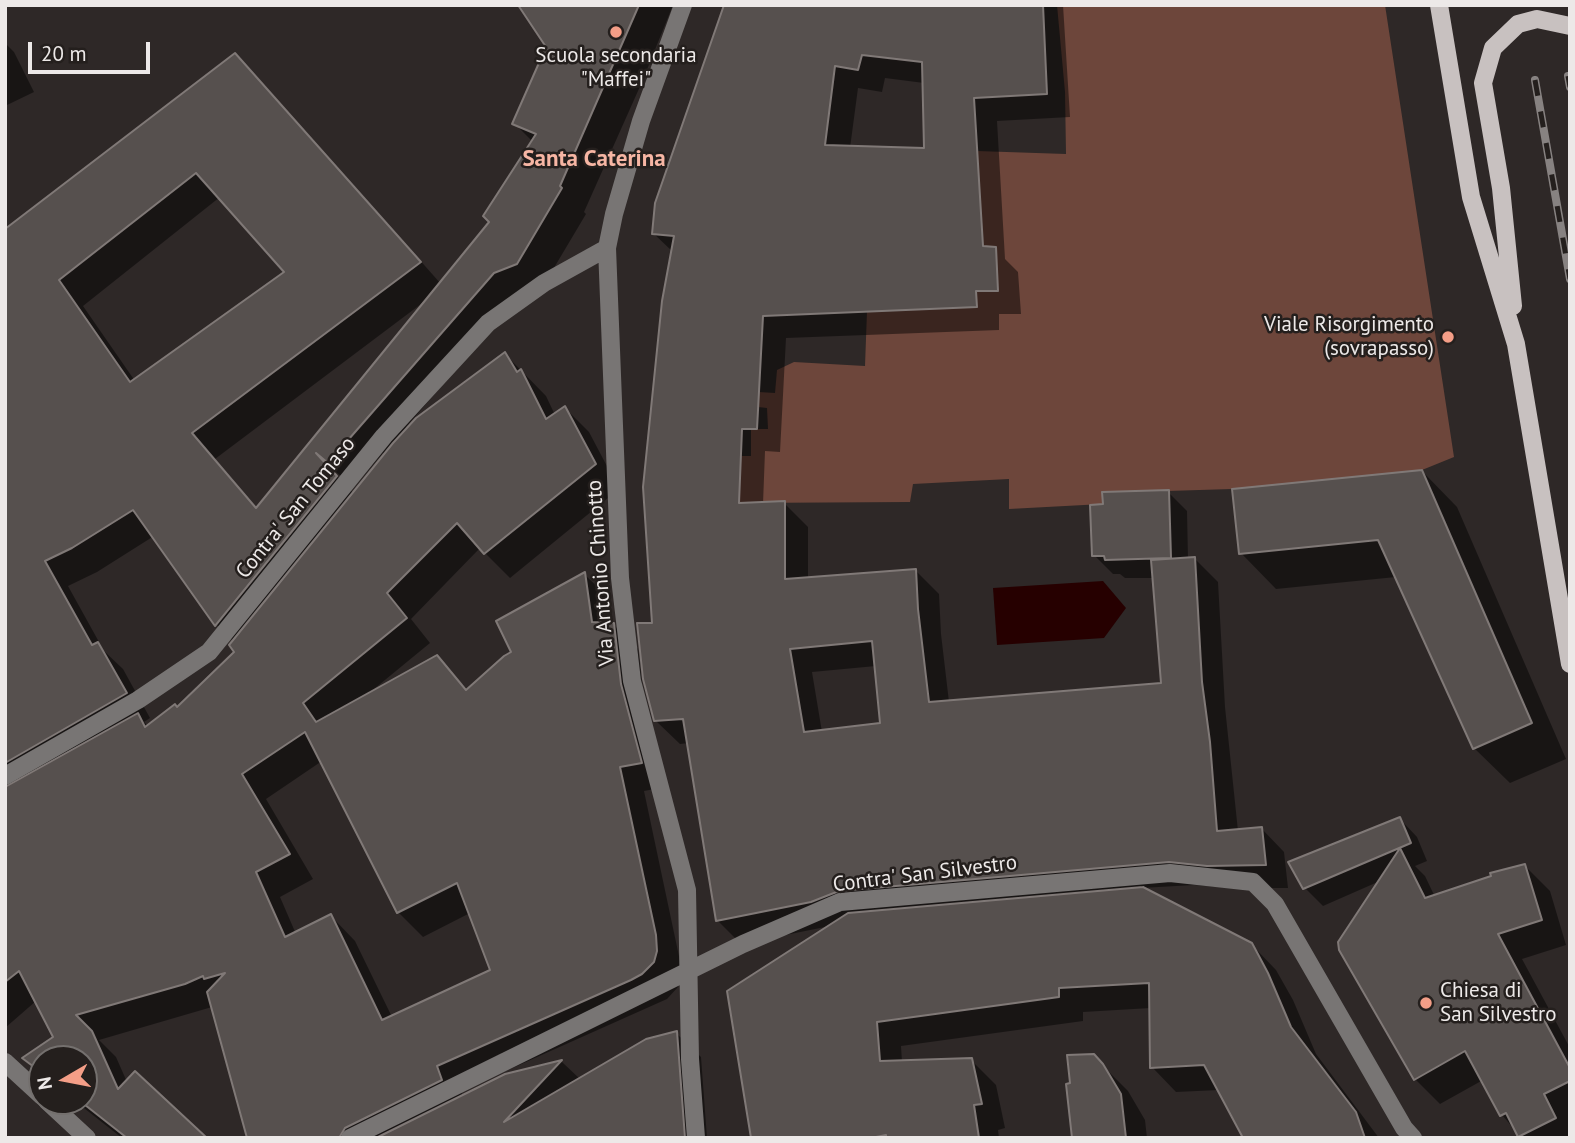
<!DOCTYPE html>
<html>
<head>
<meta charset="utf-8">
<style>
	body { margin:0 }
	#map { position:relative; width:1575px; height:1143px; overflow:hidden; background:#2e2827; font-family:"PT Sans",sans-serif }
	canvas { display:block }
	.frame { position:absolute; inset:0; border:7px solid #ede9e8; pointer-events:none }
	.north { position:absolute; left:28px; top:1045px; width:70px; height:70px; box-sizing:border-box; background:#241f1d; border:2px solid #74706e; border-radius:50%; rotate:260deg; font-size:19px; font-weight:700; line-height:28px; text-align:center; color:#ede9e8 }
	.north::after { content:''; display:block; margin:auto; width:24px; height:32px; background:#f49e87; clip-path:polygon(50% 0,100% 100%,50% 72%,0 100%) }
	.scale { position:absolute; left:28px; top:42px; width:122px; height:32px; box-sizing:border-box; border:4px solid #ede9e8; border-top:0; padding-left:9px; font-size:21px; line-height:24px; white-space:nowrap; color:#ede9e8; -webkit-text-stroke:5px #241f1d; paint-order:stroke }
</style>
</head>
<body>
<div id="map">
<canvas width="1575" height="1143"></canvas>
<div class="frame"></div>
<div class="north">N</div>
<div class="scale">20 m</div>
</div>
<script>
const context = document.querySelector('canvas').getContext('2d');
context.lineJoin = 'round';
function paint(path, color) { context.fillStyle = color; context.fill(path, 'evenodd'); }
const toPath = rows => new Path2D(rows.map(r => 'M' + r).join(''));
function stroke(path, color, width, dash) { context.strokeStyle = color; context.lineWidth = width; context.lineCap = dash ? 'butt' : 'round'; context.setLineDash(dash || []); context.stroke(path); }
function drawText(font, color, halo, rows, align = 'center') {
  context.font = font + ' "PT Sans",sans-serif'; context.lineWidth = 5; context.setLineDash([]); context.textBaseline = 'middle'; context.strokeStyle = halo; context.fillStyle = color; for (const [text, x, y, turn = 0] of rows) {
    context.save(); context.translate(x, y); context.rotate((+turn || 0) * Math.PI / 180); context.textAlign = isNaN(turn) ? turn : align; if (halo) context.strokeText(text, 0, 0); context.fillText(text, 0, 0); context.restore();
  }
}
const green = toPath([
	[1057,5,1385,5,1454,457,1422,470,1232,489,1102,493,1103,504,1009,509,1009,479,913,484,910,502,739,503,741,456,751,456,751,429,768,429,767,408,758,407,759,392,775,393,777,370,794,362,865,366,867,311,976,307,976,291,998,290,983,246,977,151,1066,154,1065,92]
]);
const water = toPath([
	[1103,581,1126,608,1104,638,997,645,993,588]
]);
const shadow = toPath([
	[518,5,673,5,642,82,584,212,586,214,542,288,519,297,406,427,408,429,505,354,546,396,555,415,565,408,589,432,619,489,510,578,480,548,411,619,430,643,374,689,375,691,436,657,468,690,514,653,584,574,609,598,613,624,638,649,645,710,665,787,644,791,680,961,681,976,678,987,667,999,461,1091,463,1097,506,1076,562,1062,580,1079,676,1033,701,1057,707,1138,249,1138,212,1007,99,1040,116,1057,127,1082,205,1138,122,1138,75,1101,84,1101,84,1059,42,1059,42,1074,26,1058,55,1038,36,1001,5,1028,5,305,235,55,260,80,441,284,491,222,533,142,515,124,548,47],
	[220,197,287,272,135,381,83,306],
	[425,301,257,509,215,459],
	[383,453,386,455,354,494,334,473,336,472,354,487],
	[154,536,217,625,234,642,236,653,178,709,148,726,144,722,150,718,123,669,104,651,68,586,97,572],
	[322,761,398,912,423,937,470,913,492,971,392,1017,355,941,331,916,296,934,280,897,313,879,266,799],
	[526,1100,499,1129,497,1127,518,1104],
	[726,5,1063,5,1070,117,997,121,1005,259,1018,272,1021,314,999,314,999,330,786,338,780,452,765,451,763,504,784,503,808,527,808,579,916,571,939,594,941,634,949,702,1162,684,1154,578,1125,578,1120,574,1113,574,1094,555,1168,492,1187,511,1188,559,1195,559,1218,582,1225,707,1238,831,1261,828,1284,852,1288,888,1232,888,1194,885,1141,888,1251,944,1276,970,1293,1000,1316,1054,1379,1138,1245,1138,1219,1090,1176,1092,1152,1067,1151,1008,1083,1012,1083,1021,901,1046,902,1062,971,1060,996,1085,1005,1128,998,1130,999,1138,739,1138,752,1135,830,926,741,944,717,920,689,743,680,744,656,721,654,625,673,252,653,233],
	[885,78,924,83,926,150,850,148,858,88,882,92],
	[876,666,882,725,822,732,812,672],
	[5,43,14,52,34,92,5,106],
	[1422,471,1457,507,1566,759,1510,783,1474,748,1396,577,1276,589,1241,553],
	[1400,819,1417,837,1427,861,1415,866,1425,876,1435,897,1525,866,1550,891,1566,945,1522,959,1570,1048,1570,1118,1568,1119,1570,1138,1522,1138,1502,1115,1483,1080,1440,1104,1415,1079,1380,881,1323,906,1305,888],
	[1093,1056,1128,1091,1145,1120,1147,1138,1074,1138,1071,1085]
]);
const building = toPath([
	[518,5,639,5,560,186,562,188,517,264,494,273,328,463,316,453,337,476,215,626,133,510,72,548,45,561,92,645,98,642,127,693,5,763,5,229,235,53,421,262,192,433,256,508,489,222,483,216,536,134,512,124,546,47,518,5],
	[196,173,284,272,130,382,59,280,196,173],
	[724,5,1043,5,1047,94,974,98,983,246,996,247,998,291,976,291,977,307,763,316,757,429,742,429,739,503,785,501,785,579,916,569,918,609,929,702,1161,683,1151,560,1195,557,1202,682,1210,742,1217,831,1262,827,1266,865,1207,866,1169,862,839,891,811,902,716,921,683,719,654,721,643,679,637,623,652,623,643,487,662,301,674,236,652,234,655,203,724,5],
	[862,55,922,62,924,148,825,145,835,66,858,70,862,55],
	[872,641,880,723,804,732,790,649,872,641],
	[505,352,517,372,521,369,546,419,565,406,596,464,484,554,457,523,387,593,407,618,303,703,316,722,437,655,466,690,504,656,511,652,496,621,585,572,592,622,614,623,621,684,642,763,620,767,656,935,657,951,654,962,642,974,631,980,437,1066,442,1080,345,1128,339,1138,247,1138,207,992,225,973,204,979,203,976,185,984,76,1015,92,1031,118,1089,135,1071,207,1138,127,1138,80,1101,84,1101,84,1059,42,1059,42,1073,22,1058,53,1037,19,971,5,982,5,787,138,713,145,727,175,704,177,707,234,652,229,645,393,443,416,418,505,352],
	[305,732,397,913,457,883,490,970,382,1020,331,914,285,937,256,872,290,854,242,774,305,732],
	[1422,470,1532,723,1473,749,1378,540,1239,554,1232,489,1422,470],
	[1169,490,1171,558,1105,560,1104,556,1092,556,1090,505,1103,504,1102,492,1169,490],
	[1400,817,1411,843,1303,889,1288,862,1400,817],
	[1400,848,1425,898,1491,876,1490,873,1525,864,1542,920,1498,934,1570,1068,1570,1081,1544,1094,1556,1118,1518,1137,1506,1113,1500,1116,1465,1051,1414,1080,1339,950,1338,942,1400,848],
	[1143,887,1252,943,1268,973,1291,1027,1356,1112,1365,1138,1243,1138,1204,1065,1150,1068,1149,983,1059,988,1059,997,877,1022,880,1061,972,1058,982,1104,974,1105,979,1138,886,1138,886,1135,871,1138,751,1138,727,991,848,913,1143,887],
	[677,1031,685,1138,376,1138,505,1074,562,1060,504,1122,646,1039,677,1031],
	[1094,1054,1103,1064,1121,1094,1126,1138,1072,1138,1066,1084,1070,1083,1067,1055,1094,1054]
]);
const minor = toPath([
	[683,5,641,121,614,214,607,248,620,578,632,681,687,890,690,1059,696,1138],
	[5,776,138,700,209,652,384,436,488,323,544,283,607,248],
	[5,1062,42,1096],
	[47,1101,87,1138],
	[350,1138,743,944,840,902,1170,873,1253,882,1275,904,1404,1128,1413,1138]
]);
const major = toPath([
	[1439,5,1471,197,1516,344,1570,664],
	[1513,306,1501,188,1483,83,1493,48,1518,24,1537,19,1570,26]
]);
const rail = toPath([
	[1568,76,1570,87],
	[1535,80,1570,279]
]);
const markers = [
	[616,32,7,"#f49e87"],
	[1448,337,7,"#f49e87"],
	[1426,1003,7,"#f49e87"]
];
const poiNames = [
	["Scuola secondaria",616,56],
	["\"Maffei\"",616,80],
	["Viale Risorgimento",1434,325,"right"],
	["(sovrapasso)",1434,349,"right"],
	["Chiesa di",1440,991,"left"],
	["San Silvestro",1440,1015,"left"]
];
const streetNames = [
	["Contra' San Tomaso",296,508,-51],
	["Via Antonio Chinotto",601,573,-94],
	["Contra' San Silvestro",925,874,-7]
];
const neighbourhoodNames = [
	["Santa Caterina",594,159]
];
paint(green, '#6d463b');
paint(water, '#260000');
paint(shadow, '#0007');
paint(building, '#56504e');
stroke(building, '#807977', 2);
stroke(minor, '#787574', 18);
stroke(major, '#c8c1c0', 18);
stroke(rail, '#878281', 8);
stroke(rail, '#241f1d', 5, [16]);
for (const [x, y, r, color] of markers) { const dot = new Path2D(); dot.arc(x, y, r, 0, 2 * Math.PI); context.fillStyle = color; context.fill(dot); stroke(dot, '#241f1d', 2.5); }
drawText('21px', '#ede9e8', '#241f1d', poiNames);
drawText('21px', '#ede9e8', '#241f1d', streetNames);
drawText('bold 23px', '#f7b6a4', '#241f1d', neighbourhoodNames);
</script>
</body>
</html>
